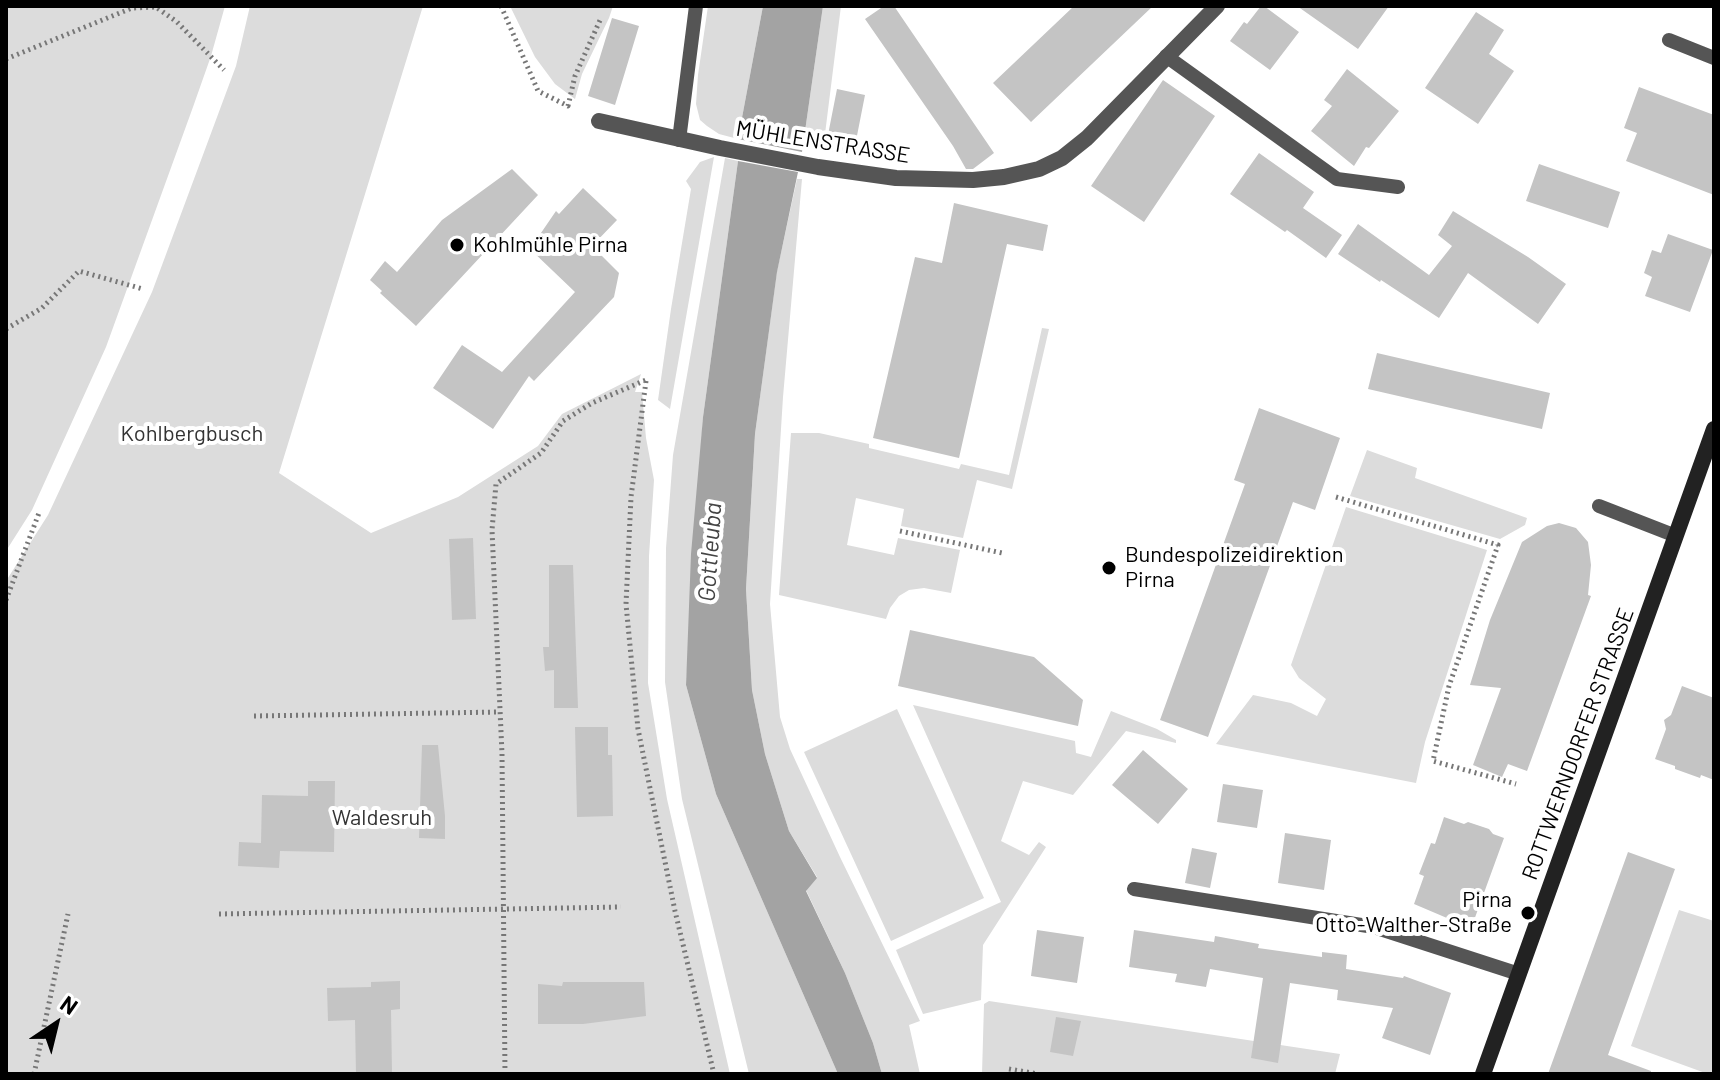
<!DOCTYPE html>
<html>
<head>
<meta charset="utf-8">
<style>
	body { margin:0 }
	#map { position:relative; width:1720px; height:1080px; overflow:hidden; background:#fff; font-family:Barlow,sans-serif }
	canvas { display:block }
	.frame { position:absolute; inset:0; border:8px solid #000; pointer-events:none }
	.north { position:absolute; left:16px; top:984px; width:80px; height:80px; -webkit-text-stroke:6px #fff; paint-order:stroke; rotate:35deg; font-size:22px; font-weight:700; line-height:32px; text-align:center; color:#000 }
	.north::after { content:''; display:block; margin:auto; width:28px; height:36px; background:#000; clip-path:polygon(50% 0,100% 100%,50% 72%,0 100%) }
</style>
</head>
<body>
<div id="map">
<canvas width="1720" height="1080"></canvas>
<div class="frame"></div>
<div class="north">N</div>
</div>
<script>
const context = document.querySelector('canvas').getContext('2d');
context.lineJoin = 'round';
function paint(path, color) { context.fillStyle = color; context.fill(path, 'evenodd'); }
const toPath = rows => new Path2D(rows.map(r => 'M' + r).join(''));
function stroke(path, color, width, dash) { context.strokeStyle = color; context.lineWidth = width; context.lineCap = dash ? 'butt' : 'round'; context.setLineDash(dash || []); context.stroke(path); }
function drawText(font, color, halo, rows, align = 'center') {
  context.font = font + ' Barlow,sans-serif'; context.lineWidth = 8; context.setLineDash([]); context.textBaseline = 'middle'; context.strokeStyle = halo; context.fillStyle = color; for (const [text, x, y, turn = 0] of rows) {
    context.save(); context.translate(x, y); context.rotate((+turn || 0) * Math.PI / 180); context.textAlign = isNaN(turn) ? turn : align; if (halo) context.strokeText(text, 0, 0); context.fillText(text, 0, 0); context.restore();
  }
}
const green = toPath([
	[6,6,225,6,211,56,193,107,106,347,32,510,6,551],
	[250,6,423,6,279,473,371,533,458,497,538,446,562,414,641,374,635,392,642,392,646,438,654,480,649,556,648,683,667,799,730,1074,6,1074,6,581,48,515,152,292,236,66],
	[510,6,613,6,609,18,582,74,575,99,555,84,535,57],
	[708,6,763,6,738,139,719,134,707,126,700,120,696,104,698,75],
	[823,6,841,6,824,142,805,131],
	[714,157,670,409,658,400,671,309,691,189,686,181,700,162],
	[725,158,738,161,703,417,686,685,716,794,838,1074,749,1074,682,799,665,682,666,548,673,455],
	[797,179,802,179,783,397,770,604,780,717,790,749,840,857,920,1021,909,1025,920,1074,882,1074,873,1043,845,973,806,890,817,877,789,831,765,754,752,690,746,589,755,434,777,271],
	[1042,328,1049,329,1012,489,977,480,963,538,901,526,904,509,856,498,847,545,894,555,898,538,960,550,951,593,924,588,909,590,899,596,890,608,886,619,779,595,791,433,819,433,869,444,869,448,959,469,961,464,1009,475],
	[1367,450,1417,468,1415,478,1527,518,1525,525,1500,539,1350,496],
	[1346,507,1487,550,1425,742,1416,783,1216,744,1253,695,1291,703,1317,716,1326,699,1299,678,1291,665],
	[913,705,1075,741,1076,753,1091,757,1111,711,1157,729,1176,740,1176,743,1126,731,1073,795,1023,781,1001,841,1029,855,1039,842,1046,847,983,945,981,1000,923,1014,896,950,1001,902],
	[897,709,984,898,891,941,804,752],
	[1679,910,1714,921,1714,1074,1708,1074,1631,1046],
	[989,1001,1340,1054,1335,1074,982,1074,984,1004]
]);
const water = toPath([
	[763,6,823,6,802,152,738,139],
	[738,161,798,172,777,272,755,434,746,589,752,690,765,754,789,831,817,878,806,891,845,973,873,1043,882,1074,838,1074,716,794,686,685,691,554,703,417]
]);
const building = toPath([
	[884,6,894,6,994,153,973,169,966,169,953,146,865,19],
	[1074,6,1153,6,1031,122,993,83],
	[1261,6,1264,6,1299,32,1270,70,1230,41,1244,22,1247,24],
	[1297,6,1389,6,1358,49],
	[1476,12,1504,30,1489,54,1514,71,1478,124,1425,88],
	[612,18,639,26,615,105,588,96],
	[1347,69,1399,111,1369,148,1366,147,1354,166,1311,131,1332,106,1324,100],
	[1163,80,1215,116,1144,222,1091,186],
	[1639,87,1714,115,1714,195,1626,161,1637,133,1624,128],
	[837,89,865,95,853,156,825,150],
	[1259,153,1314,192,1303,208,1342,235,1326,258,1287,230,1285,232,1230,194],
	[1539,164,1620,192,1608,228,1526,201],
	[512,169,538,195,416,326,380,293,382,291,370,280,385,261,397,272,442,220],
	[583,188,617,220,592,246,619,273,614,297,534,381,529,376,493,429,433,388,462,345,502,372,575,292,530,249,556,211,559,214],
	[954,203,1048,225,1043,251,1007,244,959,458,873,438,915,257,942,263],
	[1453,211,1528,257,1566,284,1538,324,1468,273,1439,318,1381,280,1380,282,1338,254,1358,224,1429,275,1452,246,1438,235],
	[1668,234,1713,250,1690,312,1645,296,1652,277,1644,273,1652,250,1661,253],
	[1377,353,1550,393,1542,429,1368,389],
	[1259,408,1340,438,1315,510,1293,502,1208,737,1160,720,1245,484,1234,480],
	[1559,523,1576,528,1588,542,1591,565,1588,595,1591,596,1527,771,1508,764,1502,777,1473,765,1501,688,1470,685,1490,620,1522,542,1547,526],
	[473,538,476,619,452,620,449,539],
	[549,565,573,565,578,708,554,708,554,670,545,671,543,647,549,647],
	[910,630,1034,657,1083,700,1078,726,898,686],
	[1682,686,1714,698,1714,780,1701,775,1700,778,1675,769,1675,766,1655,759,1666,729,1664,720,1671,715],
	[575,727,608,727,608,755,612,755,613,816,577,817],
	[422,745,438,745,445,816,445,839,419,838],
	[1143,750,1188,789,1158,824,1112,785],
	[308,781,335,781,334,852,280,851,279,868,238,866,239,842,261,843,262,795,308,796],
	[1223,784,1263,790,1257,828,1217,822],
	[1444,817,1464,824,1468,822,1489,829,1493,834,1504,838,1473,923,1460,919,1454,921,1414,904,1424,876,1419,874,1431,843,1435,844],
	[1285,833,1331,840,1324,890,1278,883],
	[1192,848,1217,853,1210,888,1185,883],
	[1628,852,1675,869,1608,1055,1651,1071,1651,1074,1548,1074],
	[1037,930,1084,937,1077,983,1031,976],
	[1134,930,1214,942,1215,936,1259,944,1258,948,1322,957,1322,952,1347,955,1346,969,1403,978,1404,976,1451,993,1430,1055,1382,1038,1393,1008,1337,1000,1338,990,1290,983,1278,1063,1251,1058,1263,978,1210,969,1206,987,1175,982,1177,974,1129,967],
	[400,981,400,1009,391,1010,392,1074,356,1074,355,1020,328,1021,327,988,371,987,371,982],
	[563,982,644,982,646,1016,583,1024,538,1024,538,984,562,986],
	[1056,1017,1081,1021,1073,1056,1050,1052]
]);
const path = toPath([
	[501,6,538,91,568,106,575,76,601,18],
	[6,59,132,8,156,7,177,22,224,70],
	[6,329,42,308,79,271,143,289],
	[646,381,631,497,626,604,638,729,675,911,714,1074],
	[1336,497,1498,545,1449,686,1433,761,1516,784],
	[900,531,1002,553],
	[6,600,39,513],
	[254,716,500,712],
	[219,914,621,907],
	[1009,1069,1038,1074],
	[34,1074,68,914],
	[505,1074,502,754,492,530,496,484,541,453,563,421,592,403,646,380]
]);
const service = toPath([
	[1669,40,1714,58],
	[1166,56,1337,179,1398,187],
	[679,140,696,6],
	[1599,506,1676,536],
	[1134,889,1374,927,1519,974]
]);
const minor = toPath([
	[599,121,720,148,818,167,896,178,973,180,1004,177,1039,169,1062,158,1087,138,1217,6]
]);
const secondary = toPath([
	[1483,1074,1714,429]
]);
const markers = [
	[457,245,8,"#000"],
	[1109,568,8,"#000"],
	[1528,913,8,"#000"]
];
const streetNames = [
	["MÜHLENSTRASSE",823,142,9],
	["ROTTWERNDORFER STRASSE",1578,744,-70]
];
const poiNames = [
	["Kohlmühle Pirna",473,245],
	["Bundespolizeidirektion",1125,555],
	["Pirna",1125,580],
	["Pirna",1512,900,"right"],
	["Otto-Walther-Straße",1512,925,"right"]
];
const parkNames = [
	["Kohlbergbusch",192,434],
	["Waldesruh",382,818]
];
const waterNames = [
	["Gottleuba",710,552,-86]
];
paint(green, '#dcdcdc');
paint(water, '#a3a3a3');
paint(building, '#c4c4c4');
stroke(path, '#777', 5, [2, 4]);
stroke(service, '#555', 14);
stroke(minor, '#555', 16);
stroke(secondary, '#222', 16);
for (const [x, y, r, color] of markers) { const dot = new Path2D(); dot.arc(x, y, r, 0, 2 * Math.PI); context.fillStyle = color; context.fill(dot); stroke(dot, '#fff', 3); }
drawText('22px', '#000', '#fff', streetNames);
drawText('22px', '#000', '#fff', poiNames, 'left');
drawText('22px', '#333', '#fff', parkNames);
drawText('italic 24px', '#444', '#fff', waterNames);
</script>
</body>
</html>
